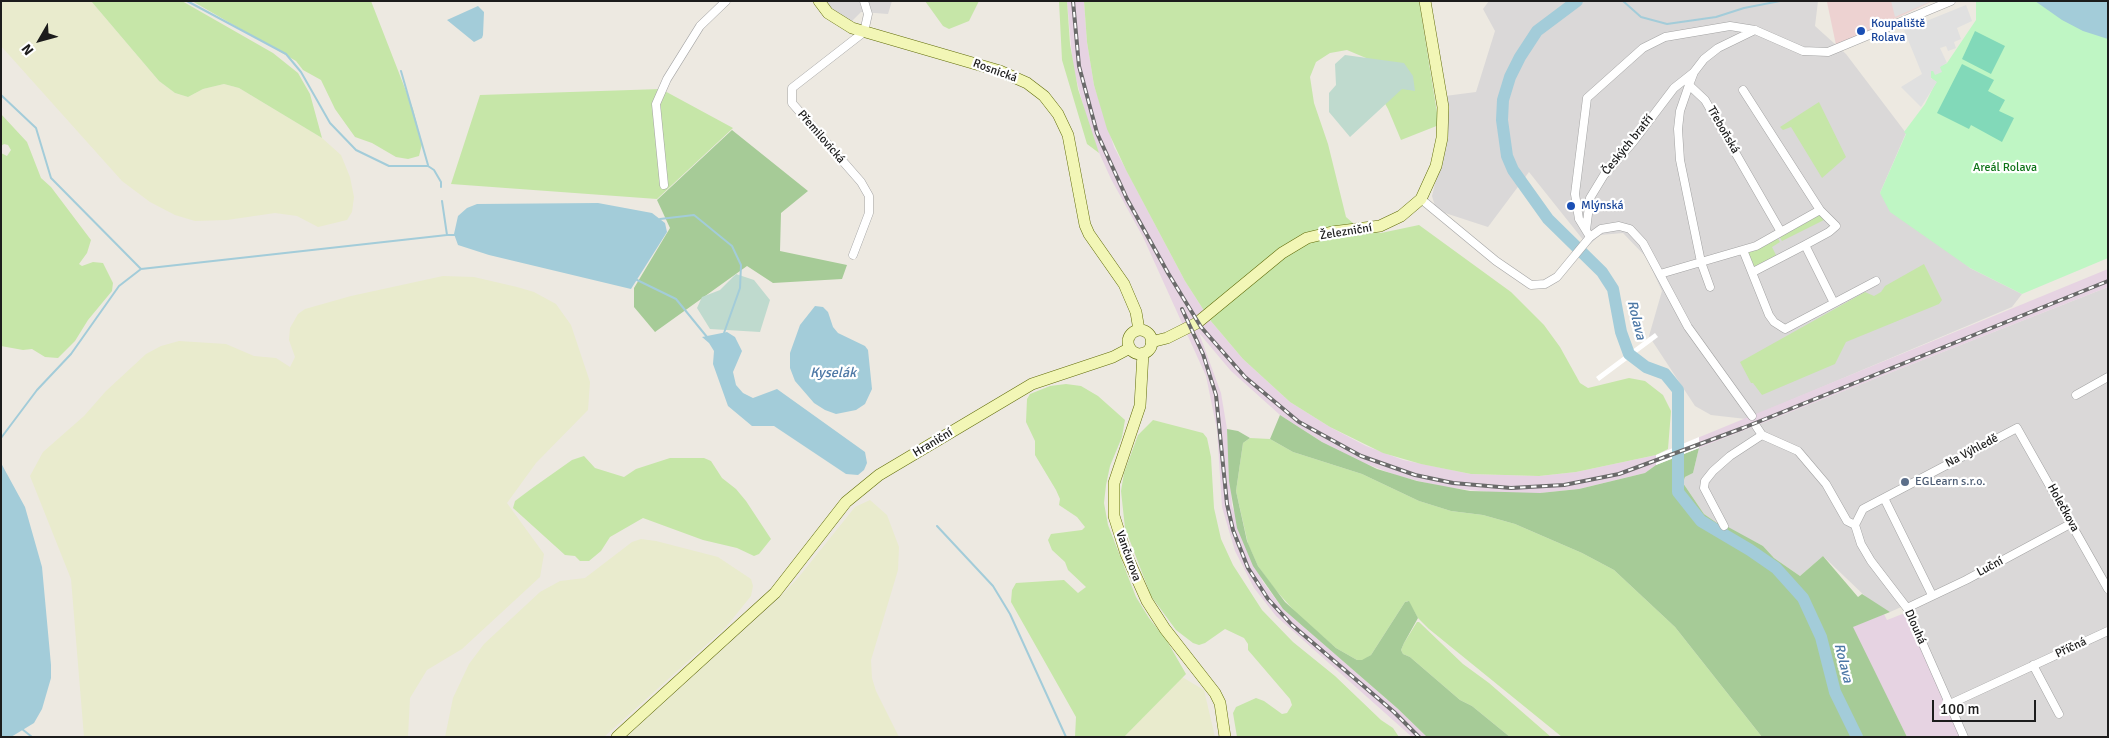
<!DOCTYPE html>
<html>
<head>
<meta charset="utf-8">
<style>
	body { margin:0 }
	#map { position:relative; width:2109px; height:738px; overflow:hidden; background:#ede9e1; font-family:Signika,sans-serif }
	canvas { display:block }
	.frame { position:absolute; inset:0; border:2px solid #1c1c1c; pointer-events:none }
	.north { position:absolute; left:15px; top:15px; width:50px; height:50px; -webkit-text-stroke:4px #fff; paint-order:stroke; rotate:232deg; font-size:14px; font-weight:700; line-height:20px; text-align:center; color:#1c1c1c }
	.north::after { content:''; display:block; margin:auto; width:18px; height:22px; background:#1c1c1c; clip-path:polygon(50% 0,100% 100%,50% 72%,0 100%) }
	.scale { position:absolute; left:1932px; top:700px; width:104px; height:22px; box-sizing:border-box; border:2px solid #1c1c1c; border-top:0; padding-left:6px; font-size:15px; line-height:18px; white-space:nowrap; color:#1c1c1c; -webkit-text-stroke:4px #fff; paint-order:stroke }
</style>
</head>
<body>
<div id="map">
<canvas width="2109" height="738"></canvas>
<div class="frame"></div>
<div class="north">N</div>
<div class="scale">100 m</div>
</div>
<script>
const context = document.querySelector('canvas').getContext('2d');
context.lineJoin = 'round';
function paint(path, color) { context.fillStyle = color; context.fill(path, 'evenodd'); }
const toPath = rows => new Path2D(rows.map(r => 'M' + r).join(''));
function stroke(path, color, width, dash) { context.strokeStyle = color; context.lineWidth = width; context.lineCap = dash ? 'butt' : 'round'; context.setLineDash(dash || []); context.stroke(path); }
function drawText(font, color, halo, rows, align = 'center') {
  context.font = font + ' Signika,sans-serif'; context.lineWidth = 4.5; context.setLineDash([]); context.textBaseline = 'middle'; context.strokeStyle = halo; context.fillStyle = color; for (const [text, x, y, turn = 0] of rows) {
    context.save(); context.translate(x, y); context.rotate((+turn || 0) * Math.PI / 180); context.textAlign = isNaN(turn) ? turn : align; if (halo) context.strokeText(text, 0, 0); context.fillText(text, 0, 0); context.restore();
  }
}
const residential = toPath([
	[823,1,892,1,888,14,861,12,849,24,831,11],
	[1489,1,1818,1,1815,26,1846,54,1906,133,1880,193,1970,268,2022,294,2012,307,1746,419,1711,415,1695,406,1649,336,1662,291,1646,257,1623,233,1600,235,1588,246,1529,172,1488,227,1445,213,1435,206,1432,196,1445,144,1445,96,1476,92,1495,31,1483,9],
	[2108,287,2108,737,1968,737,1908,604,1890,612,1868,599,1823,556,1800,576,1774,558,1763,546,1717,523,1704,514,1683,483,1685,477,1693,473,1699,448]
]);
const commercial = toPath([
	[1933,1,1847,41,1836,45,1827,2]
]);
const industrial = toPath([
	[1067,1,1084,1,1087,42,1094,85,1114,147,1185,281,1210,320,1243,359,1290,402,1330,427,1366,446,1403,460,1471,474,1539,476,1576,472,1656,455,2108,269,2108,287,1656,465,1645,473,1579,489,1540,493,1508,494,1443,487,1398,476,1359,461,1322,442,1280,415,1231,371,1199,333,1221,393,1227,429,1232,506,1263,582,1283,609,1397,708,1427,737,1412,737,1276,616,1254,588,1235,551,1222,507,1217,430,1206,376,1143,237,1111,179,1091,135,1073,67],
	[1905,613,1960,737,1907,737,1852,627,1884,614,1887,620]
]);
const farmland = toPath([
	[1,1,91,1,159,81,175,93,188,97,203,89,224,84,239,88,322,138,341,155,350,177,354,197,352,212,347,220,318,227,297,216,275,213,227,220,195,221,175,215,150,202,122,181,1,46],
	[443,276,474,277,517,287,534,292,556,304,571,325,590,382,588,410,536,463,507,503,544,554,540,577,462,649,427,670,410,698,408,737,84,737,71,579,30,476,43,452,84,416,106,391,146,354,161,346,179,341,226,344,254,356,276,358,290,367,295,357,289,340,290,328,298,314,305,309,351,296],
	[870,500,887,515,899,547,898,570,871,660,872,678,876,691,899,737,626,737,776,601,798,578,855,507],
	[641,539,656,541,718,557,751,579,753,586,751,596,726,627,604,737,445,737,453,698,469,664,484,644,540,592,560,581,585,578,632,542],
	[1182,677,1204,690,1215,737,1124,737]
]);
const grass = toPath([
	[91,1,182,1,273,53,298,73,310,94,322,138,239,88,224,84,203,89,188,97,175,93,159,81],
	[192,1,371,1,413,109,422,144,419,156,408,159,396,157,372,143,355,137,335,109,321,80,303,70,296,61],
	[925,1,979,1,969,21,949,29,943,26],
	[1059,1,1067,1,1070,44,1078,89,1099,153,1087,144,1062,60],
	[1084,1,1419,1,1439,125,1401,140,1388,109,1377,89,1366,58,1347,50,1330,53,1316,62,1310,77,1314,103,1328,144,1346,217,1361,230,1381,233,1419,225,1511,292,1544,325,1560,347,1580,383,1588,388,1629,378,1645,381,1663,395,1671,411,1668,449,1656,455,1576,472,1539,476,1471,474,1421,464,1383,453,1330,427,1290,402,1243,359,1210,320,1185,281,1126,170,1107,129,1094,85,1087,42],
	[661,89,733,128,657,199,451,184,480,95],
	[1819,102,1846,157,1822,178,1791,127,1783,130,1780,127],
	[1,114,27,142,41,178,51,187,91,240,87,253,79,264,82,266,93,262,103,263,113,283,112,291,88,320,75,341,58,358,45,357,32,349,23,350,1,346,1,153,7,156,11,150,8,145,4,144,1,146],
	[1817,215,1822,215,1826,219,1782,241,1779,236],
	[1777,237,1780,242,1772,247,1777,257,1755,267,1753,265,1748,252],
	[1924,264,1942,300,1939,304,1846,342,1835,364,1762,395,1753,383,1751,383,1740,362,1865,292,1874,296,1881,292,1885,286],
	[1066,384,1081,386,1098,396,1125,420,1122,437,1110,466,1106,485,1104,503,1108,525,1136,597,1149,618,1167,641,1186,674,1124,737,1075,737,1076,717,1011,602,1012,590,1016,583,1064,580,1078,593,1086,587,1068,570,1065,562,1052,550,1048,540,1051,534,1082,530,1085,527,1077,517,1059,505,1060,499,1056,490,1035,455,1035,441,1026,422,1027,399,1030,394,1050,386],
	[1153,420,1203,433,1207,438,1211,457,1214,508,1221,539,1233,565,1262,610,1293,642,1335,676,1381,720,1393,728,1399,737,1237,737,1233,713,1236,707,1256,698,1264,701,1282,714,1287,713,1292,705,1290,699,1248,650,1248,644,1244,638,1225,629,1205,643,1199,645,1193,643,1176,630,1151,596,1125,528,1121,491,1124,473,1138,435],
	[1250,438,1270,439,1293,452,1362,474,1419,501,1451,511,1483,515,1515,524,1582,553,1614,570,1675,627,1762,737,1562,737,1429,629,1418,618,1408,601,1405,602,1371,655,1364,660,1357,660,1336,648,1297,614,1273,587,1258,566,1248,544,1236,491,1243,443],
	[584,456,595,468,624,477,636,469,670,458,704,458,711,461,722,478,736,489,746,501,771,539,759,554,754,556,737,548,703,540,643,518,610,537,601,551,589,561,580,561,575,556,565,555,513,508,515,501,531,489,572,460],
	[1417,622,1419,622,1463,664,1489,683,1551,737,1510,737,1472,706,1460,700,1410,657,1403,654,1401,650,1404,643]
]);
const forest = toPath([
	[732,130,808,191,781,213,780,251,847,265,842,279,773,283,747,266,655,332,634,307,634,288,670,228,657,200],
	[1280,415,1322,442,1377,469,1417,481,1470,491,1540,493,1579,489,1645,473,1656,465,1699,448,1693,473,1685,477,1683,483,1704,514,1717,523,1719,522,1763,546,1774,558,1800,576,1823,556,1858,597,1862,594,1890,612,1853,627,1907,737,1762,737,1675,627,1614,570,1582,553,1515,524,1483,515,1451,511,1419,501,1362,474,1293,452,1270,439],
	[1227,429,1238,431,1250,438,1243,443,1236,491,1247,541,1258,566,1285,602,1336,648,1357,660,1362,660,1371,655,1405,602,1409,601,1418,618,1404,643,1401,650,1403,654,1410,657,1460,700,1472,706,1510,737,1427,737,1397,708,1283,609,1253,566,1237,528,1229,481]
]);
const wetland = toPath([
	[1345,55,1404,63,1413,76,1415,91,1402,89,1350,137,1329,112,1329,93,1336,85,1335,64],
	[736,274,754,280,770,300,760,332,710,329,697,308,702,297,720,290]
]);
const park = toPath([
	[1976,1,2108,1,2108,258,2022,294,1970,268,1890,212,1880,193,1906,134,1904,132,1925,104,1936,82,1931,78,1930,71,1947,63,1976,20]
]);
const pitch = toPath([
	[1975,31,2005,46,1991,74,1962,59],
	[1962,64,1994,80,1988,91,2005,100,1999,111,2014,118,2002,142,1971,125,1969,129,1937,113]
]);
const parking = toPath([
	[1891,1,1932,1,1895,17],
	[1966,5,1972,21,1957,28,1961,39,1954,42,1956,48,1948,51,1946,46,1940,48,1947,63,1940,67,1942,72,1935,75,1933,71,1931,71,1931,78,1937,82,1921,107,1901,87,1922,74,1904,30]
]);
const water = toPath([
	[2035,1,2108,1,2108,39,2083,31,2062,20],
	[478,6,484,12,483,35,482,38,474,42,447,20],
	[598,203,652,213,665,223,667,232,631,289,489,255,458,245,454,234,458,216,467,208,477,204],
	[815,306,823,307,828,312,833,327,838,333,865,346,868,350,872,389,865,404,856,410,836,414,825,410,814,403,795,381,790,368,790,353,800,325],
	[727,332,735,337,742,351,733,372,736,385,743,393,753,398,777,389,865,452,867,463,864,470,858,475,846,474,774,426,752,426,728,406,713,364,714,351,709,343,702,337],
	[1,463,25,507,42,567,51,665,51,678,42,709,34,723,11,737,1,737]
]);
const pier = toPath([
	[1655,333,1658,337,1599,381,1596,377],
	[1699,437,1699,448,1656,465,1656,455]
]);
const stream = toPath([
	[187,1,286,54,301,72,330,123,356,150,389,166,428,166,434,170,441,182,441,187],
	[1623,1,1641,17,1667,24,1716,17,1744,8,1780,1],
	[401,71,428,165],
	[1,95,36,128,51,178,141,269],
	[442,201,447,235,456,235],
	[660,219,694,215,732,246,741,265,740,288,724,333],
	[637,280,676,299,707,337],
	[1,438,37,390,71,354,119,286,141,269,447,235],
	[937,526,993,586,1010,614,1066,737],
	[22,729,32,737]
]);
const river = toPath([
	[1577,1,1537,31,1520,57,1510,77,1503,100,1502,120,1507,156,1513,170,1548,219,1602,272,1613,289,1621,332,1629,354,1646,367,1665,374,1678,390,1678,492,1701,521,1750,550,1776,568,1803,598,1821,637,1835,692,1857,737]
]);
const street = toPath([
	[1689,85,1705,100,1781,232],
	[664,185,656,104,667,79,700,26,726,1],
	[1421,199,1496,261,1531,285,1545,284,1557,277,1590,237,1601,229,1619,226,1630,229,1643,243,1688,327,1752,416],
	[1586,230,1590,198,1604,175,1633,142,1674,88,1693,73],
	[1590,237,1579,219,1575,194,1587,98,1643,48,1665,37,1730,26,1755,30,1803,51,1828,52,1951,1],
	[1805,245,1829,232,1836,226,1820,210],
	[1743,250,1769,315,1774,322,1785,329,1876,281],
	[853,255,869,213,869,196,861,182,792,103,792,88,864,32,868,14,864,1],
	[1753,272,1805,245,1834,303],
	[1660,274,1701,262,1680,160,1678,129,1680,111,1689,85,1694,72,1704,59,1718,48,1755,30],
	[1710,287,1701,262,1756,246,1820,210,1743,90],
	[2076,395,2108,377],
	[1756,426,1762,435,1798,451,1826,484,1847,521,1855,525],
	[1884,498,1932,595],
	[1855,525,1863,509,2017,428,2108,589],
	[1855,525,1861,544,1871,561,1907,608,1964,737],
	[1724,526,1704,488,1705,481,1713,471,1730,456,1762,435],
	[1907,608,1966,580,2072,523],
	[2033,665,2059,714],
	[1950,704,2108,631]
]);
const secondary = toPath([
	[819,1,828,13,852,28,1000,71,1027,83,1044,96,1058,114,1068,135,1085,225,1089,234,1124,284,1136,312,1139,330],
	'1128 342a12 12 0 1 1 24 0a12 12 0 1 1-24 0Z',
	[1151,342,1167,338,1197,323,1282,253,1307,238,1332,232,1380,226,1401,216,1421,199,1436,166,1442,138,1443,107,1425,1],
	[1143,353,1140,406,1114,483,1114,516,1126,554,1147,601,1165,629,1215,693,1220,703,1225,737],
	[617,737,775,593,846,502,879,475,1032,384,1113,357,1130,348]
]);
const rail = toPath([
	[1073,1,1079,66,1097,133,1127,199,1168,273,1201,327,1245,377,1299,422,1361,456,1415,475,1453,483,1511,488,1564,485,1619,474,1743,428,2108,281],
	[1182,309,1203,354,1216,395,1227,504,1233,530,1248,568,1268,599,1292,625,1394,712,1419,737]
]);
const markers = [
	[1861,31,5,"#1a4fb4"],
	[1571,206,5,"#1a4fb4"],
	[1905,482,5,"#5c6f8a"]
];
const transitNames = [
	["Koupaliště",1871,24],
	["Rolava",1871,38],
	["Mlýnská",1581,206]
];
const streetNames = [
	["Rosnická",995,71,20],
	["Třeboňská",1723,130,60],
	["Přemilovická",821,137,49],
	["Českých bratří",1628,145,-51],
	["Železniční",1346,232,-9],
	["Hraniční",933,443,-31],
	["Na Výhledě",1972,451,-28],
	["Holečkova",2063,508,61],
	["Vančurova",1128,556,70],
	["Luční",1990,567,-28],
	["Dlouhá",1915,627,66],
	["Příčná",2071,648,-25]
];
const parkNames = [
	["Areál Rolava",2005,168]
];
const serviceNames = [
	["EGLearn s.r.o.",1915,482]
];
const waterNames = [
	["Rolava",1636,320,76],
	["Kyselák",833,373],
	["Rolava",1843,663,76]
];
paint(residential, '#dad8d8');
paint(commercial, '#edd2d1');
paint(industrial, '#e6d3e2');
paint(farmland, '#e9ebcd');
paint(grass, '#c6e6a8');
paint(forest, '#a6cb97');
paint(wetland, '#bfdace');
paint(park, '#bff6c4');
paint(pitch, '#82d9b9');
paint(parking, '#e0e0e0');
paint(water, '#a3ccd9');
paint(pier, '#fff');
stroke(stream, '#a3ccd9', 2);
stroke(river, '#a3ccd9', 12);
stroke(street, '#a3a3a3', 9);
stroke(secondary, '#606c09', 12);
stroke(street, '#fff', 8);
stroke(secondary, '#f2f6b6', 11);
stroke(rail, '#6a6a6a', 4);
stroke(rail, '#fff', 2, [5.5]);
for (const [x, y, r, color] of markers) { const dot = new Path2D(); dot.arc(x, y, r, 0, 2 * Math.PI); context.fillStyle = color; context.fill(dot); stroke(dot, '#fff', 2); }
drawText('12px', '#164399', '#fff', transitNames, 'left');
drawText('12px', '#1c1c1c', '#fff', streetNames);
drawText('12px', '#0f7419', '#fff', parkNames);
drawText('12px', '#4e5e75', '#fff', serviceNames, 'left');
drawText('italic 14px', '#4d78a6', '#fff', waterNames);
</script>
</body>
</html>
